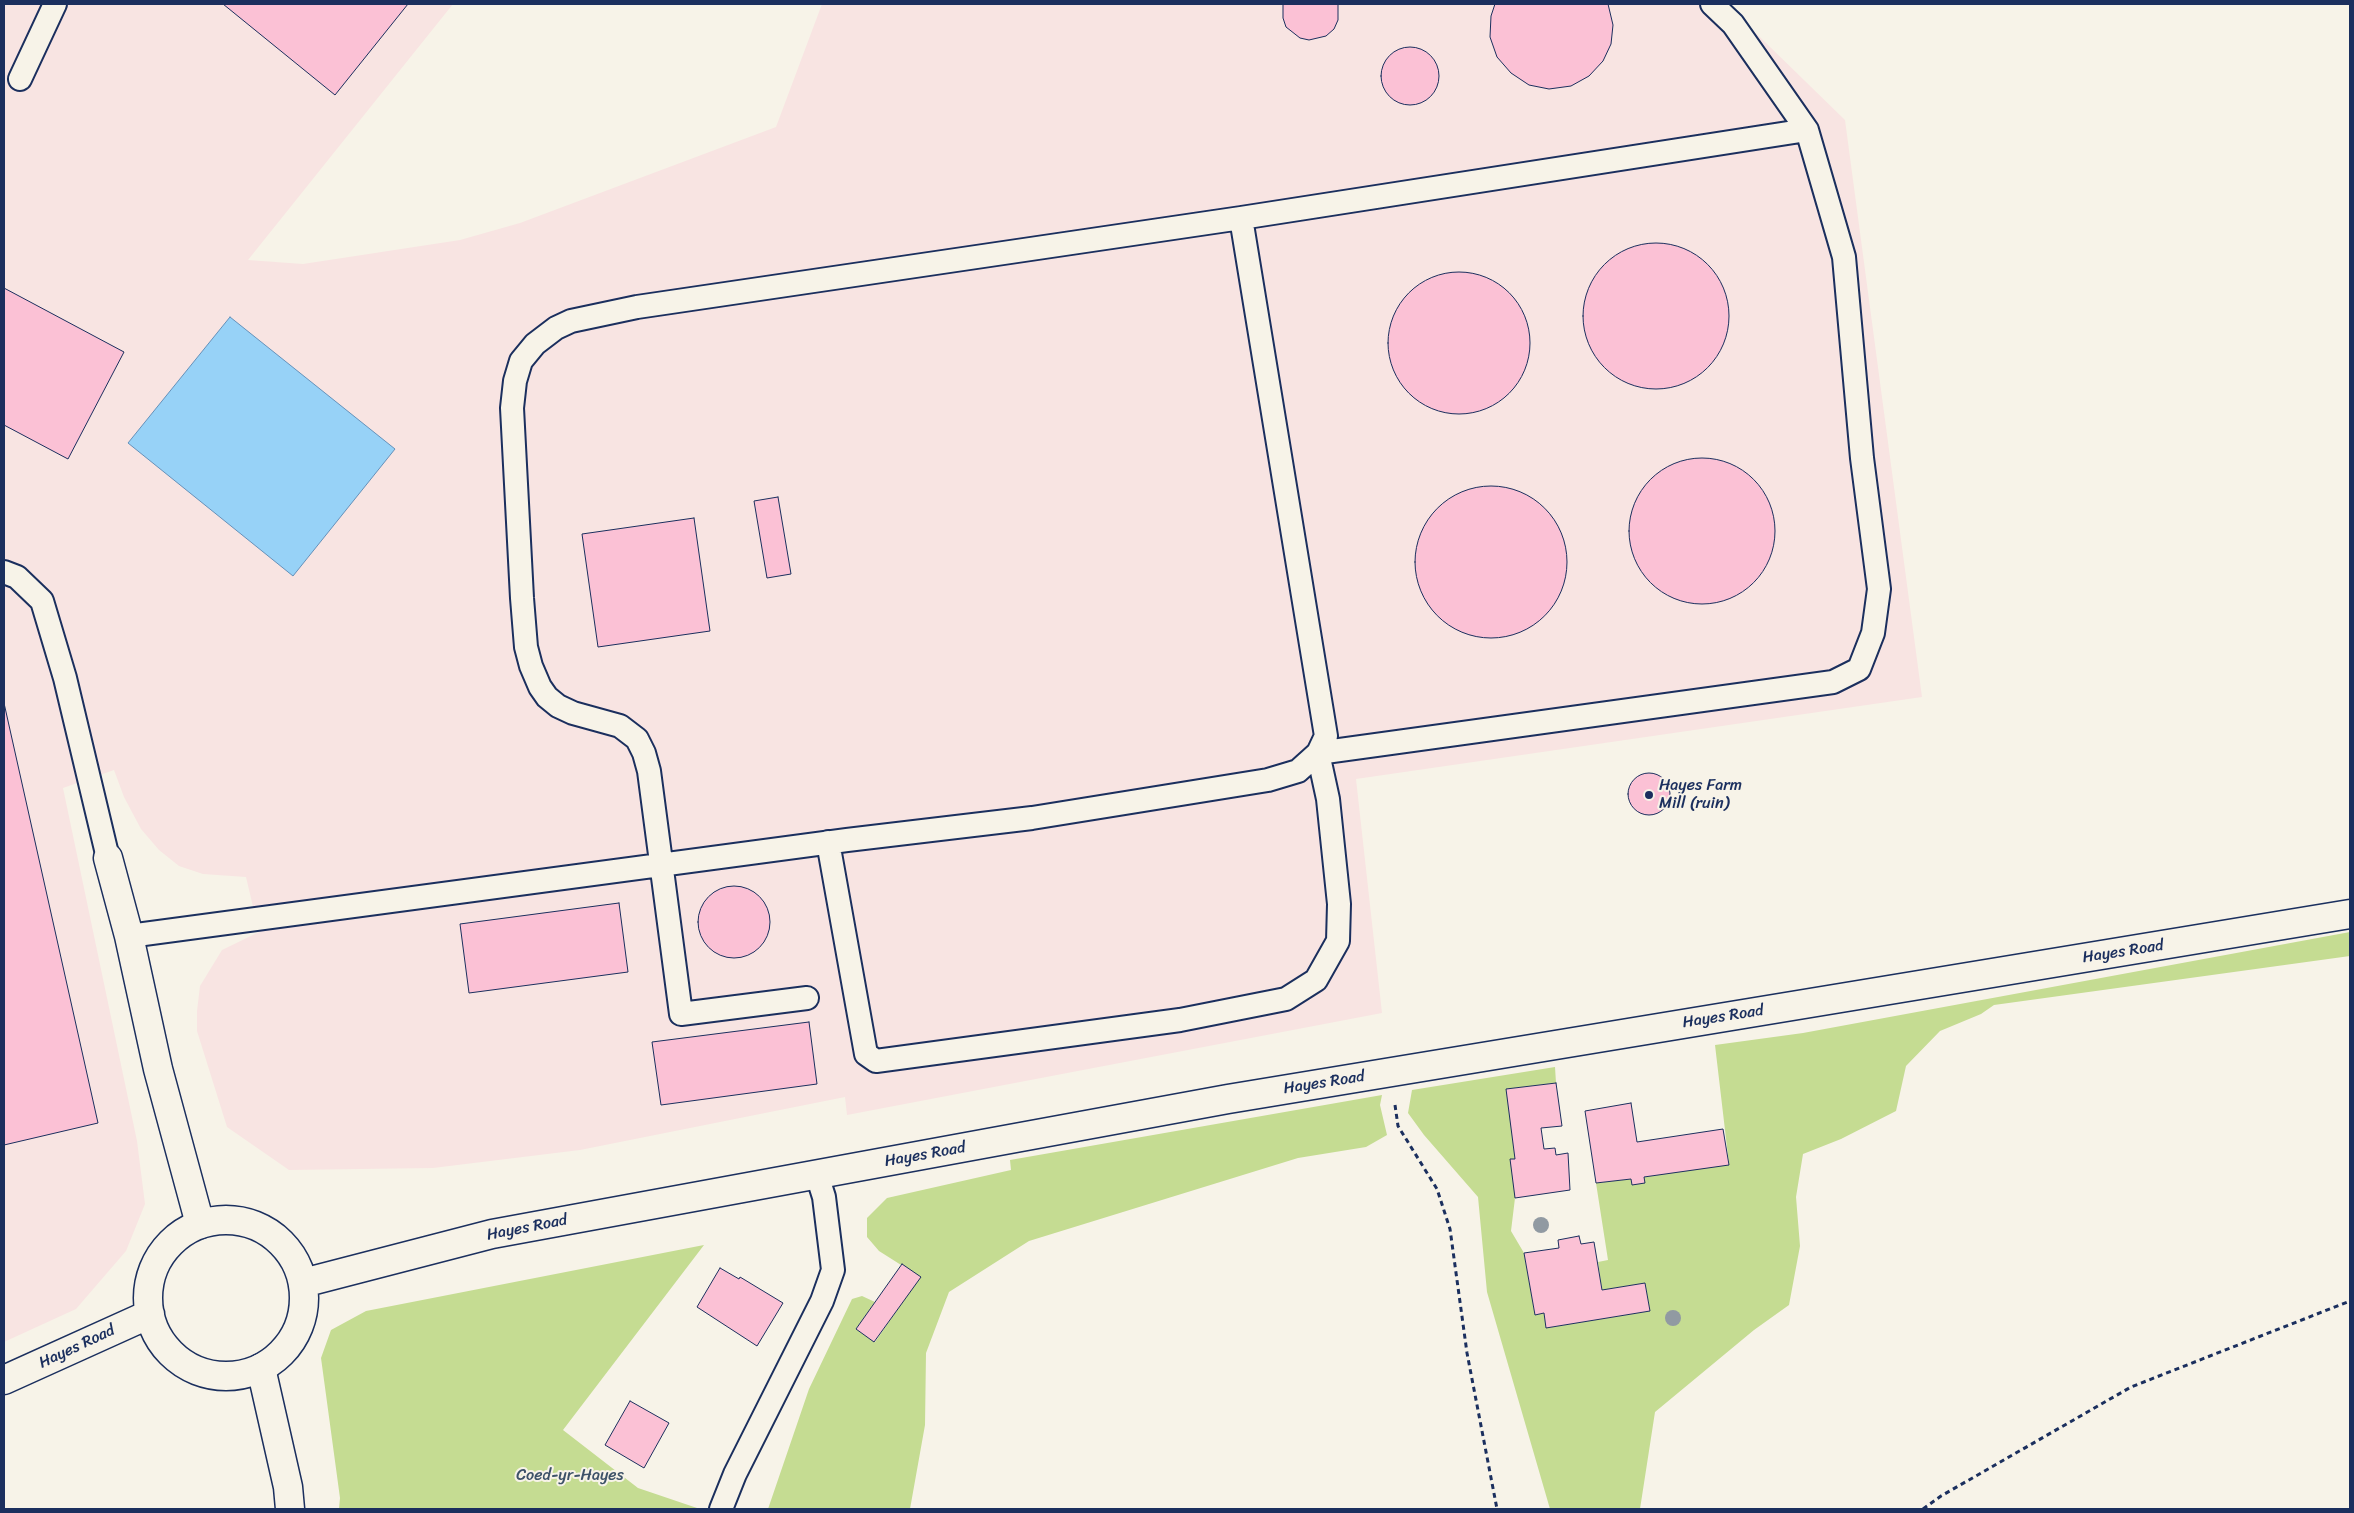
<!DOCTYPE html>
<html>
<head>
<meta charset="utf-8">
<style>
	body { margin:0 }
	#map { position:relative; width:2354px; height:1513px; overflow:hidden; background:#f7f3e8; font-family:Sriracha,sans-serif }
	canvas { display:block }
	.frame { position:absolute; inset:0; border:5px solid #1b2f5e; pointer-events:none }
</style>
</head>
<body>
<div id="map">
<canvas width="2354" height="1513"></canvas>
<div class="frame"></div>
</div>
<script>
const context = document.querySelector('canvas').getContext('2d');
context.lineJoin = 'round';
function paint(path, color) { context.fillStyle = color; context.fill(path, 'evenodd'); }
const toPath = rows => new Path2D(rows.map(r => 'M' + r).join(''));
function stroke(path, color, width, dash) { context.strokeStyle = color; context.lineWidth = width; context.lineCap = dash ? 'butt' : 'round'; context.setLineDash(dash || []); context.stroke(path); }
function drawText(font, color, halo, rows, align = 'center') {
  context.font = font + ' Sriracha,sans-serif'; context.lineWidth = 4; context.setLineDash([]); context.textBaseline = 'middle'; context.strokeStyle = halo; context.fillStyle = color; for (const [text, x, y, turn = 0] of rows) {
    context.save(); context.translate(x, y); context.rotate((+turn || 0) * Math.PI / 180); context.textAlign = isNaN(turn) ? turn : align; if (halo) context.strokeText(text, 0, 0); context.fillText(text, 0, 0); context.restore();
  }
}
const built = toPath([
	[4,4,453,4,248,260,303,264,460,240,520,223,776,127,822,4,1726,4,1845,120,1922,697,1356,779,1382,1013,847,1115,845,1097,580,1150,433,1168,289,1170,227,1127,197,1031,197,1011,200,986,222,950,259,932,246,877,203,874,179,866,159,850,141,829,124,797,114,770,63,788,137,1141,145,1204,126,1251,76,1309,4,1342]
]);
const green = toPath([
	[2350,932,2350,956,1994,1005,1981,1014,1940,1031,1906,1066,1896,1111,1841,1139,1803,1154,1796,1197,1800,1246,1789,1305,1754,1330,1655,1412,1640,1509,1550,1509,1487,1292,1478,1197,1424,1135,1408,1113,1412,1090,1555,1067,1556,1083,1507,1089,1515,1159,1515,1198,1511,1231,1524,1253,1535,1315,1544,1313,1546,1328,1650,1311,1645,1283,1602,1290,1598,1262,1608,1260,1596,1183,1631,1179,1632,1185,1644,1177,1729,1164,1715,1045,1803,1033],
	[1382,1095,1380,1105,1387,1135,1366,1147,1298,1158,1029,1241,949,1292,926,1353,925,1425,910,1509,768,1509,809,1389,852,1299,862,1296,875,1302,856,1329,875,1342,920,1277,879,1251,867,1237,867,1218,887,1198,1011,1170,1010,1160],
	[704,1245,563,1430,638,1488,700,1509,339,1509,340,1498,321,1358,331,1330,366,1311]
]);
const water = toPath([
	[230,317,395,449,293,576,128,443,230,317]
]);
const building = toPath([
	[223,4,408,4,335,95,223,4],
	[1283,4,1338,4,1338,20,1334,29,1326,36,1309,40,1300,38,1286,27,1283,18,1283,4],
	[1495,4,1608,4,1613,25,1611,44,1603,61,1589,76,1571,86,1549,89,1529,85,1511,73,1497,57,1490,37,1491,16,1495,4],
	'1381 76a29 29 0 1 1 58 0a29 29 0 1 1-58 0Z',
	'1583 316a73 73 0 1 1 146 0a73 73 0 1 1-146 0Z',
	'1388 343a71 71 0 1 1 142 0a71 71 0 1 1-142 0Z',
	[4,288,124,352,68,459,4,425,4,288],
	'1629 531a73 73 0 1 1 146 0a73 73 0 1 1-146 0Z',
	'1415 562a76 76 0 1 1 152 0a76 76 0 1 1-152 0Z',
	[778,497,791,574,767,578,754,501,778,497],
	[694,518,710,631,598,647,582,534,694,518],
	[4,703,98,1123,4,1145,4,703],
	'1628 794a21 21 0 1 1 42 0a21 21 0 1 1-42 0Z',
	'698 922a36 36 0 1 1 72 0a36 36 0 1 1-72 0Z',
	[619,903,628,972,469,993,460,924,619,903],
	[809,1022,817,1084,661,1105,652,1042,809,1022],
	[1556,1083,1562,1126,1541,1128,1544,1149,1555,1148,1556,1155,1568,1153,1570,1190,1515,1198,1510,1159,1515,1159,1506,1089,1556,1083],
	[1631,1103,1637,1142,1723,1129,1729,1165,1644,1177,1645,1183,1632,1185,1631,1179,1596,1183,1585,1111,1631,1103],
	[1579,1236,1581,1244,1594,1242,1602,1290,1645,1283,1650,1311,1546,1328,1544,1313,1535,1315,1524,1253,1559,1248,1558,1240,1579,1236],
	[902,1264,921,1277,874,1342,856,1329,902,1264],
	[720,1268,739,1279,740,1277,783,1303,757,1346,697,1307,720,1268],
	[630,1401,669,1423,644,1468,605,1445,630,1401]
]);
const path = toPath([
	[1395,1105,1398,1126,1437,1189,1450,1229,1467,1353,1497,1509],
	[1923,1509,1941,1496,2131,1387,2350,1301]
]);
const lane = toPath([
	[20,79,55,4],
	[4,572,17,577,42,601,65,678,108,858],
	[828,842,866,1054,876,1061,1180,1020,1286,999,1316,980,1338,941,1339,904,1328,799,1318,753,1833,682,1859,669,1873,633,1879,589,1862,458,1844,257,1807,130,1733,24,1712,4],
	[129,936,847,840,1032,818,1268,780,1298,771,1318,753,1326,736,1241,218],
	[807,998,681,1014,649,771,644,753,637,739,620,726,573,713,558,706,547,697,540,687,531,666,526,647,522,598,512,408,515,381,521,361,535,344,556,328,571,321,637,307,1241,218,1807,130],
	[721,1509,735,1474,822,1301,833,1270,824,1197,817,1175]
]);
const street = toPath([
	[108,858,129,936,158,1069,200,1224],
	[261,1368,288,1487,290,1509]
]);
const secondary = toPath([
	'148 1298a78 78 0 1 1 156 0a78 78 0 1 1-156 0Z',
	[303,1283,492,1234,1228,1099,2350,914],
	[4,1380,150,1314]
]);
const trees = [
	[1541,1225],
	[1673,1318]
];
const markers = [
	[1649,795,5,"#1b2f5e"]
];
const poiNames = [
	["Hayes Farm",1659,786],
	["Mill (ruin)",1659,804]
];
const streetNames = [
	["Hayes Road",2123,952,-9],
	["Hayes Road",1723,1017,-9],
	["Hayes Road",1324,1083,-9],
	["Hayes Road",925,1155,-10],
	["Hayes Road",527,1228,-11],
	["Hayes Road",77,1347,-25]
];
const parkNames = [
	["Coed-yr-Hayes",570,1476]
];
paint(built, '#f8e4e2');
paint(green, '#c5dc92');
paint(water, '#97d2f7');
stroke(water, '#6591ba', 1);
paint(building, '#fbc1d5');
stroke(building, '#1b2f5e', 1);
stroke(lane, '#1b2f5e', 26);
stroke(street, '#1b2f5e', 31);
stroke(secondary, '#1b2f5e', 31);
stroke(path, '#1b2f5e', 3, [5, 4]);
stroke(lane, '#f7f3e8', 22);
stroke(street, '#f7f3e8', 28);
stroke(secondary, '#f7f3e8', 28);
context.fillStyle = '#919aa2';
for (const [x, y] of trees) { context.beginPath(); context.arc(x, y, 8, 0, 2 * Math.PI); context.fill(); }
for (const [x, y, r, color] of markers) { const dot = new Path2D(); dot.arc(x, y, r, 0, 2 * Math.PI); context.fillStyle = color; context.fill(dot); stroke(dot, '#f7f3e8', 2); }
drawText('16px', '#1b2f5e', '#f7f3e8', poiNames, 'left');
drawText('16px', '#1b2f5e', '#f7f3e8', streetNames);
drawText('16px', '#3d5268', '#f7f3e8', parkNames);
</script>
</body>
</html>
